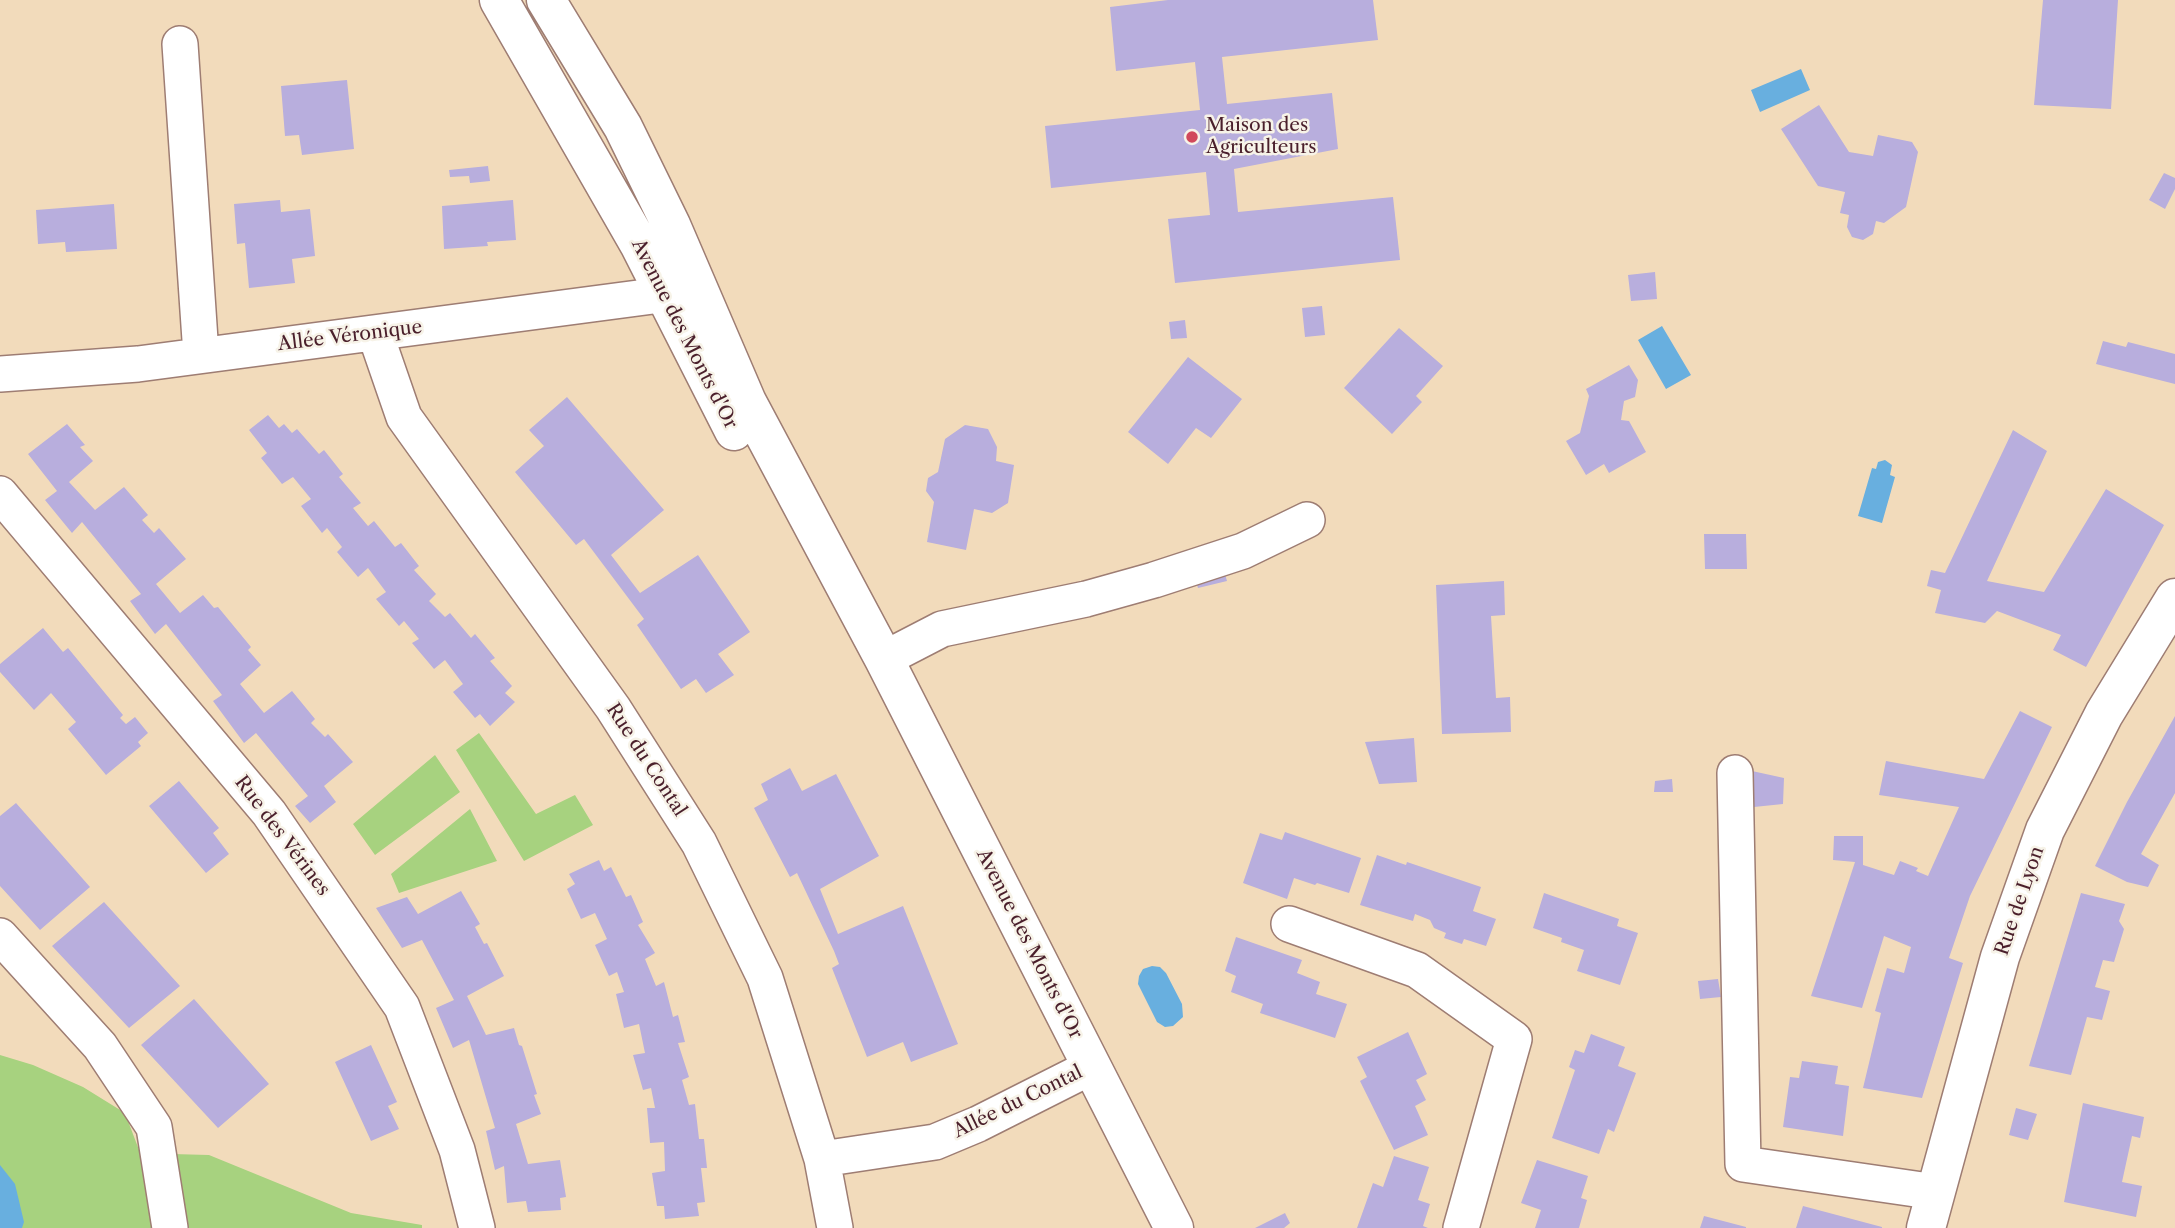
<!DOCTYPE html>
<html>
<head>
<meta charset="utf-8">
<style>
	body { margin:0 }
	canvas { display:block; background:#f2dbbb }
</style>
</head>
<body>
<canvas width="2175" height="1228"></canvas>
<script>
const context = document.querySelector('canvas').getContext('2d');
context.lineJoin = 'round';
function paint(path, color) { context.fillStyle = color; context.fill(path, 'evenodd'); }
const toPath = rows => new Path2D(rows.map(r => 'M' + r).join(''));
function stroke(path, color, width, dash) { context.strokeStyle = color; context.lineWidth = width; context.lineCap = dash ? 'butt' : 'round'; context.setLineDash(dash || []); context.stroke(path); }
function drawText(font, color, halo, rows, align = 'center') {
  context.font = font + ' "Libre Caslon Text",serif'; context.lineWidth = 5; context.setLineDash([]); context.textBaseline = 'middle'; context.strokeStyle = halo; context.fillStyle = color; for (const [text, x, y, turn = 0] of rows) {
    context.save(); context.translate(x, y); context.rotate((+turn || 0) * Math.PI / 180); context.textAlign = isNaN(turn) ? turn : align; if (halo) context.strokeText(text, 0, 0); context.fillText(text, 0, 0); context.restore();
  }
}
const green = toPath([
	[479,733,536,814,575,795,593,825,524,861,456,750],
	[435,755,460,792,375,855,353,824],
	[470,809,497,861,399,893,391,874],
	[0,1055,33,1065,83,1087,125,1113,150,1179,152,1228,0,1228],
	[172,1154,209,1155,351,1213,422,1225,422,1228,179,1228]
]);
const water = toPath([
	[1801,69,1810,90,1760,112,1751,90],
	[1662,326,1691,375,1666,389,1638,340],
	[1885,460,1892,465,1890,475,1895,477,1882,523,1858,516,1872,468,1876,469,1878,462],
	[1152,966,1160,967,1166,973,1182,1004,1183,1017,1173,1026,1165,1027,1157,1022,1138,984,1139,976,1143,969],
	[0,1165,15,1184,24,1222,22,1228,0,1228]
]);
const building = toPath([
	[1168,0,1373,0,1378,40,1222,57,1227,104,1332,93,1338,149,1234,169,1238,212,1393,197,1400,260,1175,283,1168,219,1210,215,1206,172,1051,188,1045,126,1200,110,1195,62,1116,71,1110,7],
	[2043,0,2118,0,2111,109,2034,105],
	[347,80,354,149,302,155,299,135,285,136,281,86],
	[1819,105,1849,152,1873,156,1878,135,1912,142,1918,152,1906,207,1884,223,1876,221,1873,234,1863,240,1852,237,1847,227,1849,215,1840,213,1845,192,1818,186,1781,129],
	[488,166,490,181,470,183,469,176,450,177,449,170],
	[2164,173,2175,178,2175,189,2165,209,2149,200],
	[280,200,281,212,310,209,315,256,292,259,295,283,249,288,245,243,237,244,234,204],
	[513,200,516,240,487,242,488,246,444,249,442,206],
	[114,204,117,249,66,252,65,242,38,244,36,210],
	[1655,272,1657,299,1631,301,1628,275],
	[1322,306,1325,335,1305,337,1302,308],
	[1185,320,1187,338,1171,339,1169,322],
	[1399,328,1443,366,1416,396,1422,402,1392,434,1344,388],
	[2103,341,2126,347,2128,342,2175,354,2175,384,2096,364],
	[1188,357,1242,399,1211,438,1196,428,1168,464,1128,432],
	[1629,365,1638,380,1635,397,1624,401,1621,420,1629,421,1646,452,1609,473,1604,464,1586,475,1566,441,1580,433,1589,396,1586,389],
	[567,397,664,510,611,555,640,593,698,555,750,632,718,654,734,675,706,693,696,679,681,689,637,625,644,619,584,539,576,545,515,472,544,446,529,430],
	[268,415,279,428,284,424,292,433,297,429,319,454,324,450,343,474,339,477,361,503,353,508,368,526,374,521,395,547,401,543,419,566,414,570,436,594,429,601,445,617,450,613,471,638,475,634,495,658,490,661,512,686,505,693,515,702,490,726,480,714,475,718,453,692,463,684,445,660,434,669,412,643,419,639,404,621,399,626,376,599,386,592,368,568,358,577,337,552,342,547,327,528,322,533,301,506,311,499,293,477,282,484,261,458,267,453,249,430],
	[67,424,85,445,80,447,93,461,69,482,95,510,124,487,148,515,142,520,154,533,159,528,186,559,156,584,180,613,203,595,214,608,218,607,251,647,248,650,261,665,240,684,264,713,292,691,315,719,311,723,325,737,328,734,353,762,324,786,336,802,310,823,295,806,308,796,256,733,244,743,213,701,222,695,166,624,155,634,130,601,141,594,82,522,72,533,45,500,57,491,28,454],
	[965,425,988,429,997,447,996,461,1014,465,1008,503,992,513,974,509,966,550,927,542,934,502,926,491,928,478,938,472,945,439],
	[2013,430,2047,451,1987,581,2044,592,2106,489,2164,525,2086,667,2053,650,2061,635,1997,611,1985,623,1935,613,1941,590,1927,586,1931,570,1945,573],
	[1704,534,1746,534,1747,569,1705,569],
	[1222,564,1227,581,1198,588,1194,575],
	[1504,581,1505,615,1491,616,1496,698,1510,697,1511,732,1442,734,1436,585],
	[43,628,63,652,68,648,123,715,120,718,126,724,135,717,148,733,138,742,141,746,106,775,68,729,76,722,51,693,34,710,0,672,0,664],
	[2020,711,2052,727,1970,896,1949,958,1963,963,1922,1098,1863,1088,1881,1013,1875,1011,1887,968,1904,973,1911,947,1884,936,1862,1008,1811,996,1855,862,1833,860,1834,836,1863,836,1863,865,1894,875,1900,861,1918,868,1916,871,1928,876,1959,807,1879,795,1886,761,1984,779],
	[2175,716,2175,793,2141,854,2159,865,2148,887,2127,882,2095,866,2127,802],
	[1414,738,1417,782,1379,784,1365,742],
	[790,768,802,791,836,774,879,856,820,889,838,934,903,906,958,1044,911,1062,903,1042,867,1057,832,968,839,964,834,951,797,873,790,877,754,808,768,800,761,784],
	[1752,771,1784,778,1783,804,1754,807],
	[1672,779,1673,792,1654,792,1655,781],
	[179,781,219,828,213,833,229,854,206,873,149,806],
	[16,803,90,887,40,930,0,886,0,816],
	[1285,832,1361,858,1349,893,1317,883,1315,885,1294,878,1287,899,1243,883,1260,833,1282,840],
	[1377,855,1406,865,1407,862,1481,887,1473,911,1496,919,1486,946,1464,939,1462,944,1444,938,1446,933,1434,928,1430,920,1415,914,1413,921,1360,905],
	[599,860,604,871,611,867,626,897,631,895,643,922,638,925,655,953,645,959,656,986,664,982,673,1017,678,1015,685,1042,678,1043,689,1077,682,1080,689,1105,695,1104,699,1139,704,1139,707,1168,701,1168,705,1202,697,1203,699,1216,665,1219,664,1206,657,1206,652,1173,665,1171,664,1142,650,1143,647,1108,655,1108,651,1088,643,1090,633,1055,645,1053,639,1024,624,1028,616,994,624,992,617,972,609,976,595,945,607,939,595,913,581,919,567,889,575,884,569,874],
	[461,891,480,924,475,927,484,944,487,943,504,976,467,996,486,1035,514,1028,519,1045,522,1046,537,1094,534,1095,541,1114,516,1124,528,1164,560,1160,566,1197,560,1198,561,1210,528,1212,526,1201,507,1203,504,1166,495,1170,486,1131,495,1128,469,1040,453,1048,436,1008,454,1000,422,940,402,948,376,908,407,897,418,914],
	[1544,893,1619,919,1617,926,1638,933,1620,985,1577,971,1584,950,1561,942,1562,938,1533,928],
	[2081,893,2125,904,2119,921,2124,929,2114,962,2103,960,2095,987,2110,991,2102,1020,2087,1017,2071,1075,2029,1066],
	[104,902,180,986,129,1028,52,946],
	[1236,937,1302,960,1297,973,1320,982,1316,994,1347,1004,1335,1038,1260,1013,1263,1004,1231,992,1236,976,1225,971],
	[1718,979,1721,997,1700,999,1698,981],
	[194,999,269,1084,218,1128,141,1045],
	[1408,1032,1427,1074,1416,1080,1426,1100,1415,1106,1428,1135,1394,1150,1360,1081,1367,1077,1357,1057],
	[1591,1034,1625,1047,1618,1066,1636,1073,1614,1132,1608,1129,1599,1154,1552,1138,1575,1070,1569,1067,1575,1050,1584,1053],
	[371,1045,397,1102,388,1106,399,1129,371,1141,335,1062],
	[1802,1061,1838,1066,1835,1084,1849,1086,1843,1136,1783,1127,1790,1077,1799,1078],
	[2083,1103,2144,1117,2140,1138,2132,1136,2122,1182,2142,1186,2136,1217,2064,1202],
	[2016,1108,2037,1114,2028,1140,2009,1135],
	[1394,1156,1429,1167,1418,1200,1430,1204,1423,1226,1428,1228,1357,1228,1373,1183,1383,1187],
	[1537,1160,1588,1176,1581,1198,1587,1200,1579,1228,1535,1228,1541,1210,1521,1203],
	[1803,1206,1882,1227,1882,1228,1796,1228],
	[1285,1213,1290,1223,1284,1228,1255,1228],
	[1704,1216,1746,1227,1746,1228,1700,1228]
]);
const street = toPath([
	[180,44,201,355],
	[375,333,404,417,613,708,699,843,765,978,822,1159,835,1228],
	[0,374,138,364,691,291],
	[0,494,269,813,402,1007,457,1150,477,1228],
	[884,659,942,629,1086,599,1154,580,1243,551,1307,520],
	[1735,773,1743,1164,1936,1192],
	[1289,924,1417,970,1514,1039,1461,1228],
	[0,936,100,1046,154,1127,170,1228],
	[822,1159,935,1142,978,1124,1091,1067]
]);
const secondary = toPath([
	[1926,1228,2000,957,2045,830,2104,714,2175,598]
]);
const primary = toPath([
	[499,0,639,244,734,431],
	[546,0,623,127,671,225,747,402,884,659,1174,1228]
]);
const markers = [
	[1192,137,7,"#d1495b"]
];
const poiNames = [
	["Maison des",1206,126],
	["Agriculteurs",1206,148]
];
const streetNames = [
	["Avenue des Monts d'Or",684,334,63],
	["Allée Véronique",350,336,-7],
	["Rue du Contal",646,760,57],
	["Rue des Vérines",282,836,53],
	["Rue de Lyon",2020,901,-71],
	["Avenue des Monts d'Or",1029,944,63],
	["Allée du Contal",1018,1102,-26]
];
paint(green, '#a7d27f');
paint(water, '#68afdf');
paint(building, '#b8aedd');
stroke(street, '#9e7d73', 38);
stroke(secondary, '#9e7d73', 41);
stroke(primary, '#9e7d73', 41);
stroke(street, '#fff', 35);
stroke(secondary, '#fff', 38);
stroke(primary, '#fff', 38);
for (const [x, y, r, color] of markers) { const dot = new Path2D(); dot.arc(x, y, r, 0, 2 * Math.PI); context.fillStyle = color; context.fill(dot); stroke(dot, '#f7f3e8', 2.5); }
drawText('19px', '#4a1f2b', '#f7f3e8', poiNames, 'left');
drawText('19px', '#4a1f2b', '#f7f3e8', streetNames);
</script>
</body>
</html>
